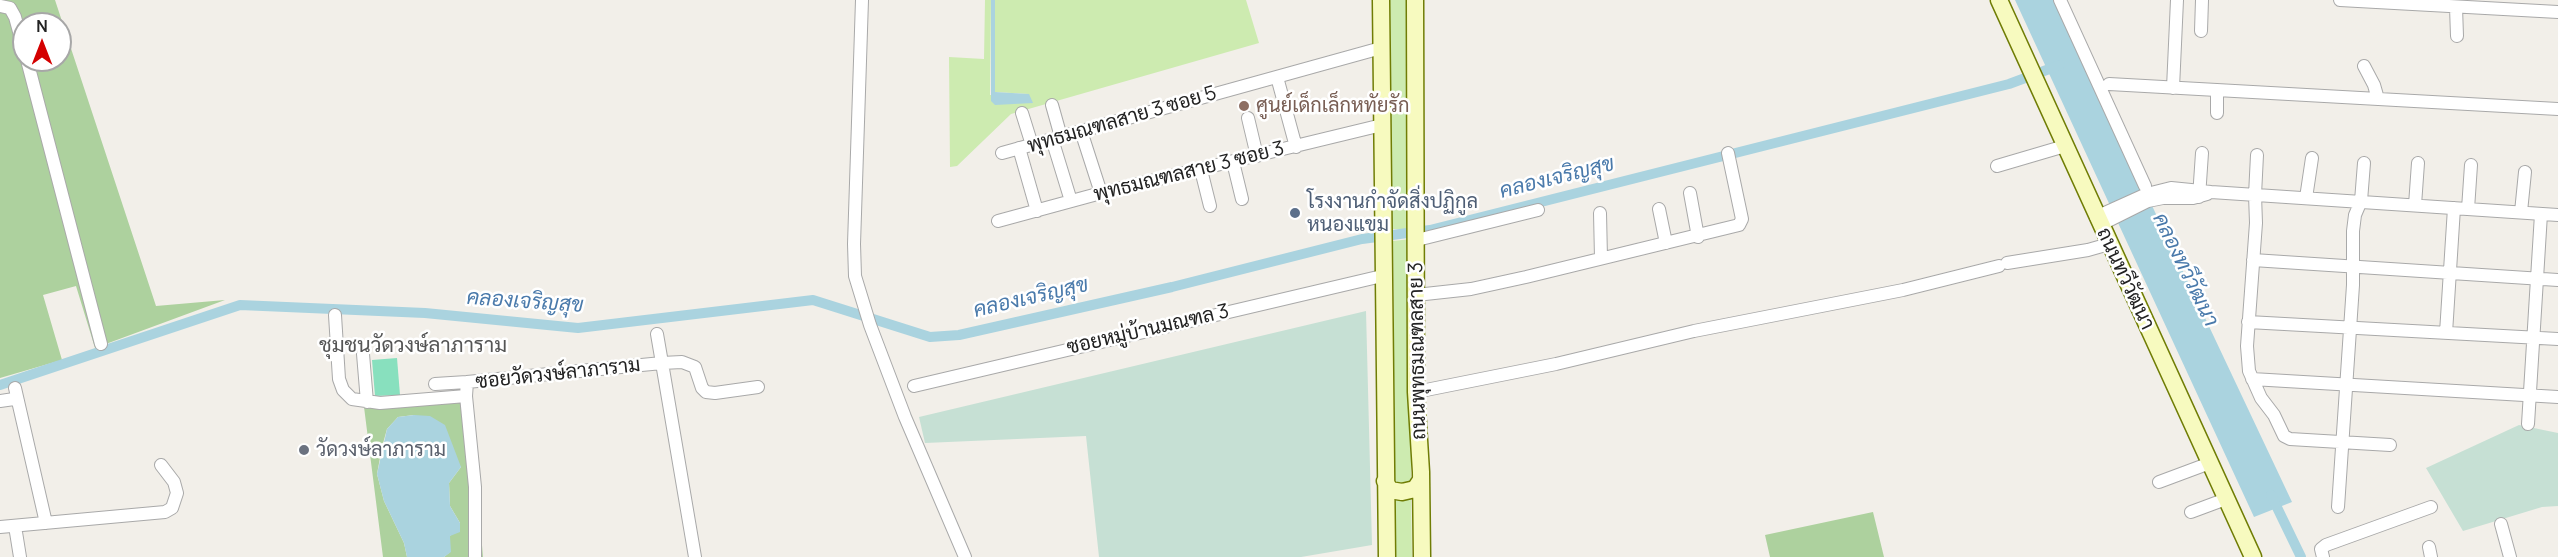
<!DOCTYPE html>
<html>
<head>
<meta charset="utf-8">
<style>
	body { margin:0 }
	#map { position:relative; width:2558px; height:557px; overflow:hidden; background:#f2efe9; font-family:Manrope,sans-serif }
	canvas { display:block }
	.north { position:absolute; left:12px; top:12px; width:60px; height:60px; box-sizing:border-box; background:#fff; border:2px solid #a7a7a7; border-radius:50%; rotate:0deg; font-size:16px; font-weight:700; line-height:24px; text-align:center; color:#222 }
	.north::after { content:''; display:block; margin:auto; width:21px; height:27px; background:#d40000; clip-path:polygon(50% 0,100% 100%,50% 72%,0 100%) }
</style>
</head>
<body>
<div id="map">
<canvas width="2558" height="557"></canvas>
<div class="north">N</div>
</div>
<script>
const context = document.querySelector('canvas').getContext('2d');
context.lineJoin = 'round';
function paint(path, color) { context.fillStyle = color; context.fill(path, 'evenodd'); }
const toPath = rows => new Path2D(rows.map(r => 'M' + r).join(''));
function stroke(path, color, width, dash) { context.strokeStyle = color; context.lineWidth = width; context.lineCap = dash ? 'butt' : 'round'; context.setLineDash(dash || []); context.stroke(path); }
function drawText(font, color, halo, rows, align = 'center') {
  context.font = font + ' Manrope,Sarabun,sans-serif'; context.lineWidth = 5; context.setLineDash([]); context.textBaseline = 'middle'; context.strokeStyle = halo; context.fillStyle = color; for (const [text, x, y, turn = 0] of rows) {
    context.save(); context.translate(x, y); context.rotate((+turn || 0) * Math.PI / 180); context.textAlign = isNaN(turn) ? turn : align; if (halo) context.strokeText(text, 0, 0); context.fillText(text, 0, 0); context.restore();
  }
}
const grass = toPath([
	[985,0,991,0,990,95,1028,94,995,92,995,0,1246,0,1259,43,1011,114,957,166,950,167,949,57,984,59],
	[1390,0,1408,0,1411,229,1391,229],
	[1411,239,1411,480,1407,486,1400,488,1395,480,1393,241],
	[1393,497,1400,500,1411,497,1412,557,1394,557]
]);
const forest = toPath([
	[0,0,55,0,156,306,225,300,95,348,76,286,43,295,62,360,0,378],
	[24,24,60,24,60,60,24,60],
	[469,392,483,557,444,557,450,552,450,536,460,523,450,506,449,483,461,467,414,415,398,417,387,429,382,447,377,474,384,501,404,543,407,557,383,557,363,399],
	[1873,512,1884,557,1770,557,1765,535]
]);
const wetland = toPath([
	[1366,311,1372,545,1301,557,1099,557,1086,436,925,443,919,417],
	[2519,425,2558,433,2558,506,2542,507,2463,531,2426,468]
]);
const pitch = toPath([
	[397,358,400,395,375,396,372,360]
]);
const water = toPath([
	[991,0,995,0,995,92,1029,94,1033,103,995,105,991,101],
	[2015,0,2059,0,2129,157,2292,502,2254,517],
	[414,415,430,416,445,425,461,467,449,483,450,506,460,523,460,532,450,536,451,552,444,557,407,557,404,543,384,501,377,474,387,429,398,417]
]);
const canal = toPath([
	[0,385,240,305,425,313,578,328,813,300,930,337,959,335,1172,287,1362,239,1430,230,2009,84,2060,65],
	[2271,495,2301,557]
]);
const minor = toPath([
	[862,0,854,244,855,276,870,325,905,417,965,557],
	[2060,0,2145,186],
	[2340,0,2558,12],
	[0,6,10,8,15,17,24,50],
	[2456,7,2457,36],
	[2201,31,2202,0],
	[27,60,101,344],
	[2364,66,2374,85,2378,99],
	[1277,77,1296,147],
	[2109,84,2558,109],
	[2173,88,2177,0],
	[2217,90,2217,113],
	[1052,105,1061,137],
	[1022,113,1032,145],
	[1248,118,1257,156],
	[1081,131,1101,193],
	[1052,139,1071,201],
	[1019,148,1037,211],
	[1002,153,1381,48],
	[2257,155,2255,195,2256,223,2247,346,2249,371,2261,398,2274,415,2284,436,2290,439,2390,445],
	[1233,162,1242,199],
	[1997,166,2065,146],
	[1201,170,1210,206],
	[1690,193,1698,237],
	[2199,197,2202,153],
	[2306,198,2312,158],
	[2415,205,2418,163],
	[1659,209,1666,243],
	[2468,209,2471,165],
	[2521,212,2525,172],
	[1600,213,1601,258],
	[2096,217,2147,194,2171,188,2211,192,2558,215],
	[998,221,1101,193,1382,125],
	[2100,225,2148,201,2163,198,2193,198,2207,194],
	[1417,240,1538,210],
	[2253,260,2558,280],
	[2007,263,2088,250,2109,244],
	[1416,295,1471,289,1526,277,1739,225,1742,219,1728,153],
	[335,315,339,379,343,390,352,399,380,403,466,396],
	[2248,322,2558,339],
	[2446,333,2454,208],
	[657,334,662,363,682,362,695,367,702,388,706,392,715,393,758,387],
	[363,354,367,402],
	[2252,379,2558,397],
	[435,384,467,382],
	[914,386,1382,276],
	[15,388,46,523],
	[1416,392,1556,364,1694,331,1903,290,1999,266],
	[0,401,14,399,18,401],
	[2528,424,2541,214],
	[2159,482,2210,463],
	[2338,507,2353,285,2353,231,2355,215,2361,201,2364,163],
	[2191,512,2226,499],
	[2501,524,2510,557],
	[15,526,20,557],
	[0,527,165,512,172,508,177,493,174,482,161,465],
	[2429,547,2431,557],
	[475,557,475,487,466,396,467,382,662,363,695,557],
	[2323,557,2321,549,2326,545,2431,507]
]);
const secondary = toPath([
	[1381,0,1387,557],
	[1415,0,1416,392,1421,472,1422,557],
	[1999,0,2253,557],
	[1385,481,1390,490,1402,492,1415,489,1421,480]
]);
const markers = [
	[1244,106,6,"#8d6e63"],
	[1295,213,6,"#5c6f8a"],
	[304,450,6,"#6b7280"]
];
const educationNames = [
	["ศูนย์เด็กเล็กหทัยรัก",1256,106]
];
const streetNames = [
	["พุทธมณฑลสาย 3 ซอย 5",1122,120,-16],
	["พุทธมณฑลสาย 3 ซอย 3",1189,172,-14],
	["ถนนทวีวัฒนา",2125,279,65],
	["ซอยหมู่บ้านมณฑล 3",1148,330,-13],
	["ถนนพุทธมณฑลสาย 3",1418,351,-91],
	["ซอยวัดวงษ์ลาภาราม",558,374,-6]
];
const serviceNames = [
	["โรงงานกำจัดสิ่งปฏิกูล",1307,202],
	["หนองแขม",1307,225]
];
const worshipNames = [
	["วัดวงษ์ลาภาราม",316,450]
];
const waterNames = [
	["คลองเจริญสุข",1557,178,-14],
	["คลองทวีวัฒนา",2185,270,64],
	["คลองเจริญสุข",1031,298,-13],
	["คลองเจริญสุข",525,302,4]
];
const neighbourhoodNames = [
	["ชุมชนวัดวงษ์ลาภาราม",413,346]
];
paint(grass, '#cdebb0');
paint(forest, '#add19e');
paint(wetland, '#c6e0d4');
paint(pitch, '#88e0be');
paint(water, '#aad3df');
stroke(canal, '#aad3df', 10);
stroke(minor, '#a9a9a9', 14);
stroke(secondary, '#707d05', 19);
stroke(minor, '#fff', 12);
stroke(secondary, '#f7fabf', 16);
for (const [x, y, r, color] of markers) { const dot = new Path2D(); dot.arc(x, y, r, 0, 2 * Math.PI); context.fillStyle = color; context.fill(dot); stroke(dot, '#fff', 2); }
drawText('20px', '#785e54', '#fff', educationNames, 'left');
drawText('20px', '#222', '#fff', streetNames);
drawText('20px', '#4e5e75', '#fff', serviceNames, 'left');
drawText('20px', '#5b616d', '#fff', worshipNames, 'left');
drawText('italic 21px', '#4a7aab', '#fff', waterNames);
drawText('21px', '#555', '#fff', neighbourhoodNames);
</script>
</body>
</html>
